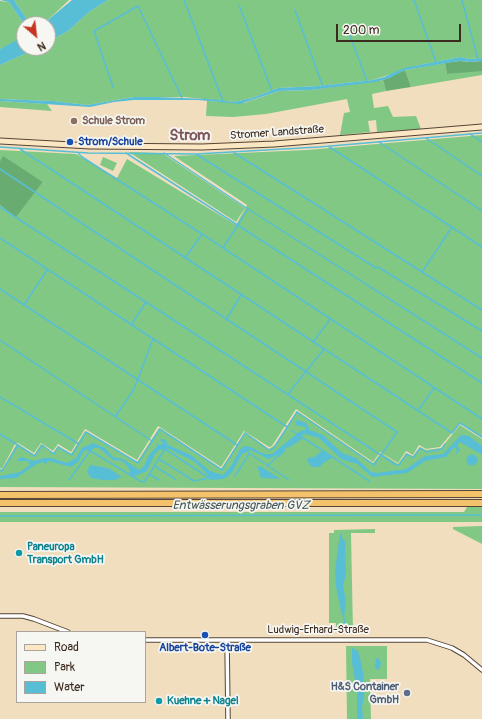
<!DOCTYPE html>
<html>
<head>
<meta charset="utf-8">
<style>
	body { margin:0 }
	#map { position:relative; width:482px; height:719px; overflow:hidden; background:#f1debf; font-family:Pangolin,sans-serif }
	canvas { display:block }
	.legend { position:absolute; left:16px; top:631px; width:130px; height:72px; box-sizing:border-box; background:#f6f6f2; border:1px solid #aba49d; margin:0; padding:5px 7px; list-style:none; font-size:12px; color:#3b2a1e }
	.legend li { display:flex; align-items:center; gap:8px; height:20px }
	.legend b { width:20px; border:1px solid #aba49d }
	.north { position:absolute; left:16px; top:16px; width:40px; height:40px; box-sizing:border-box; background:#f6f6f2; border:1px solid #aba49d; border-radius:50%; rotate:152deg; font-size:11px; font-weight:700; line-height:16px; text-align:center; color:#3b2a1e }
	.north::after { content:''; display:block; margin:auto; width:14px; height:18px; background:#c8321e; clip-path:polygon(50% 0,100% 100%,50% 72%,0 100%) }
	.scale { position:absolute; left:336px; top:24px; width:125px; height:18px; box-sizing:border-box; border:2px solid #3b2a1e; border-top:0; padding-left:5px; font-size:12px; line-height:14px; white-space:nowrap; color:#3b2a1e; -webkit-text-stroke:3px #f6f6f2; paint-order:stroke }
</style>
</head>
<body>
<div id="map">
<canvas width="482" height="719"></canvas>
<ul class="legend">
<li><b style="height:5px;background:#fbe7c3"></b>Road</li>
<li><b style="height:11px;background:#80c884"></b>Park</li>
<li><b style="height:11px;background:#58bed5"></b>Water</li>
</ul>
<div class="north">N</div>
<div class="scale">200 m</div>
</div>
<script>
const context = document.querySelector('canvas').getContext('2d');
context.lineJoin = 'round';
function paint(path, color) { context.fillStyle = color; context.fill(path, 'evenodd'); }
const toPath = rows => new Path2D(rows.map(r => 'M' + r).join(''));
function stroke(path, color, width, dash) { context.strokeStyle = color; context.lineWidth = width; context.lineCap = dash ? 'butt' : 'round'; context.setLineDash(dash || []); context.stroke(path); }
function drawText(font, color, halo, rows, align = 'center') {
  context.font = font + ' Pangolin,sans-serif'; context.lineWidth = 3.5; context.setLineDash([]); context.textBaseline = 'middle'; context.strokeStyle = halo; context.fillStyle = color; for (const [text, x, y, turn = 0] of rows) {
    context.save(); context.translate(x, y); context.rotate((+turn || 0) * Math.PI / 180); context.textAlign = isNaN(turn) ? turn : align; if (halo) context.strokeText(text, 0, 0); context.fillText(text, 0, 0); context.restore();
  }
}
const green = toPath([
	[14,0,69,0,50,18,41,24,30,24],
	[108,0,482,0,482,58,469,59,460,57,415,66,373,80,318,86,278,88,252,98,234,102,184,97,134,97,87,105,53,101,0,99,0,65,38,48,48,48,48,42,68,31,89,12],
	[0,1,9,2,24,24,24,39,0,49],
	[445,63,447,74,479,70,482,71,482,75,411,87,405,70],
	[383,80,386,91,372,94,374,108,388,106,393,117,416,116,421,129,377,132,376,120,368,121,370,132,340,135,344,113,350,112,347,99,266,114,233,117,206,116,207,101,244,103,279,91,311,90],
	[0,101,47,104,52,111,0,107],
	[482,135,482,438,460,423,440,447,426,449,419,445,413,455,406,451,398,463,380,452,373,462,296,409,272,446,269,447,244,431,221,467,158,426,137,460,85,429,71,452,58,444,53,451,41,443,34,453,18,443,15,444,2,469,0,468,0,205,16,216,43,182,3,157,0,161,0,150,76,154,117,178,127,159,236,225,247,205,174,156,307,150],
	[129,152,162,153,245,208,236,222],
	[103,157,117,163,113,171,100,165],
	[297,411,373,463,381,453,398,464,406,453,413,456,420,447,426,450,441,448,460,425,482,439,482,489,0,487,0,469,2,470,16,445,18,444,34,455,41,444,53,453,58,446,71,454,85,431,137,462,159,428,221,469,245,432,269,449,275,445],
	[467,507,482,507,482,522,0,522,0,512,464,512],
	[482,526,482,544,453,529,453,527],
	[375,529,375,533,351,533,353,632,336,632,336,623,329,623,329,533,334,533,334,530],
	[346,646,387,646,387,679,370,679,371,719,347,719]
]);
const forest = toPath([
	[459,61,471,62,482,61,482,71,447,74,445,63],
	[405,70,411,87,386,91,383,80],
	[3,156,43,182,16,217,0,205,0,161]
]);
const water = toPath([
	[0,0,14,0,30,24,24,24,9,2],
	[72,0,108,0,89,12,68,31,48,42,48,24,43,24],
	[24,36,24,48,38,48,0,65,0,49],
	[460,57,469,59,482,58,482,61,471,62,459,61,405,70,390,78,375,82,311,90,279,91,240,104,198,100,134,100,114,102,90,107,0,101,0,99,53,101,87,105,134,97,158,97,209,99,234,102,252,98,278,88,318,86,373,80,384,77,404,68],
	[298,420,306,423,310,430,323,435,342,453,356,458,371,472,377,473,406,469,425,456,443,454,461,435,469,436,482,446,482,455,460,442,457,445,460,450,455,456,457,450,454,447,446,457,425,461,407,473,372,477,357,464,341,459,319,438,305,434,302,435,303,437,302,439,290,447,285,448,285,451,279,457,277,455,268,459,251,450,242,454,233,471,227,477,223,479,210,480,207,474,195,462,167,448,165,451,160,449,155,454,147,471,132,477,128,474,130,471,128,467,122,461,113,460,99,448,94,448,91,450,84,451,78,462,71,467,48,461,46,464,43,462,37,464,16,478,0,479,0,476,20,472,30,465,28,461,16,461,21,457,34,461,44,458,51,458,67,463,76,458,82,448,93,443,105,448,113,457,123,459,139,470,144,466,149,455,157,446,156,443,160,445,163,444,160,440,161,439,166,440,168,445,191,455,210,471,223,475,231,466,241,448,245,446,251,447,264,454,272,454,299,432,306,429,305,427,295,425,296,421],
	[323,450,333,457,322,464,320,467,312,467,307,461,308,458,314,457],
	'466.5 460a5.5 5.5 0 1 1 11 0a5.5 5.5 0 1 1-11 0Z',
	[90,465,108,468,122,477,114,480,102,480,91,478,87,472],
	[257,466,262,467,280,479,261,478],
	[340,534,342,534,342,538,346,542,345,545,346,575,343,585,346,602,344,616,342,615,336,587,335,571],
	[352,648,358,651,362,666,365,688,362,708,363,719,357,719,357,691,352,663],
	[376,658,379,659,381,663,380,668,378,670,375,668]
]);
const stream = toPath([
	[184,0,223,101],
	[414,0,436,62],
	[462,0,478,59],
	[239,5,272,91],
	[295,10,323,87],
	[347,28,367,81],
	[113,87,94,31,138,6,182,98],
	[470,134,482,142],
	[426,138,482,176],
	[379,142,482,211],
	[328,146,482,247],
	[0,147,88,153,196,154,319,147,482,133],
	[20,149,452,433,460,423,482,437],
	[77,152,82,157,202,234,482,419],
	[233,152,482,310],
	[126,153,482,383],
	[164,153,248,209,482,358],
	[196,154,376,268,378,267,482,331],
	[0,169,397,432,374,465,297,412,273,449,269,450,245,433,222,470,160,429,138,463,86,432,72,455,58,447,54,454,42,445,35,456,0,434],
	[0,207,396,465,399,465,407,454,413,458,420,448,426,452,442,449,445,444],
	[0,238,287,427],
	[223,248,248,209],
	[185,258,202,234],
	[422,272,452,227],
	[0,289,237,445],
	[24,305,47,270],
	[226,320,241,295],
	[131,325,146,302],
	[0,340,152,441],
	[313,342,331,318],
	[288,394,324,349],
	[0,397,79,444],
	[419,409,434,388],
	[115,417,134,389,153,339],
	[291,430,297,434],
	[302,437,369,481],
	[165,449,209,478],
	[89,450,140,481,144,482,165,449],
	[246,451,289,480],
	[159,459,194,481,209,478],
	[155,466,175,479],
	[267,466,279,455],
	[0,470,2,471,18,445],
	[149,474,159,480],
	[235,476,249,454],
	[69,480,90,451],
	[0,516,482,515],
	[343,614,346,629]
]);
const street = toPath([
	[0,616,23,616,34,619,68,632],
	[145,640,427,640,452,648,464,655,482,670],
	[227,640,228,719]
]);
const secondary = toPath([
	[0,141,90,146,202,147,274,144,482,127]
]);
const highway = toPath([
	[0,495,482,494],
	[0,503,482,503]
]);
const markers = [
	[74,121,4,"#8d6e63"],
	[70,142,4,"#1a4fb4"],
	[19,553,4,"#0f9aa8"],
	[205,635,4,"#1a4fb4"],
	[407,693,4,"#5c6f8a"],
	[159,701,4,"#0f9aa8"]
];
const educationNames = [
	["Schule Strom",82,121]
];
const streetNames = [
	["Stromer Landstraße",277,133,-4],
	["Ludwig-Erhard-Straße",318,630]
];
const transitNames = [
	["Strom/Schule",78,142],
	["Albert-Bote-Straße",205,648,"center"]
];
const cultureNames = [
	["Paneuropa",27,547],
	["Transport GmbH",27,560],
	["Kuehne + Nagel",167,701]
];
const serviceNames = [
	["H&S Container",399,687],
	["GmbH",399,700]
];
const waterNames = [
	["Entwässerungsgraben GVZ",241,506]
];
const districtNames = [
	["Strom",190,136]
];
paint(green, '#80c884');
paint(forest, '#68ac72');
paint(water, '#58bed5');
stroke(stream, '#58bed5', 1.5);
stroke(street, '#564536', 5.5);
stroke(secondary, '#564536', 7);
stroke(highway, '#564536', 8);
stroke(street, '#fff', 3.5);
stroke(secondary, '#fbe7c3', 5);
stroke(highway, '#f4c26a', 6);
for (const [x, y, r, color] of markers) { const dot = new Path2D(); dot.arc(x, y, r, 0, 2 * Math.PI); context.fillStyle = color; context.fill(dot); stroke(dot, '#f6f6f2', 1.5); }
drawText('bold 11px', '#785e54', '#f6f6f2', educationNames, 'left');
drawText('11px', '#3b2a1e', '#f6f6f2', streetNames);
drawText('bold 11px', '#164399', '#f6f6f2', transitNames, 'left');
drawText('bold 11px', '#0d838f', '#f6f6f2', cultureNames, 'left');
drawText('bold 11px', '#4e5e75', '#f6f6f2', serviceNames, 'right');
drawText('italic 12px', '#445655', '#f6f6f2', waterNames);
drawText('bold 15px', '#7c5659', '#f6f6f2', districtNames);
</script>
</body>
</html>
